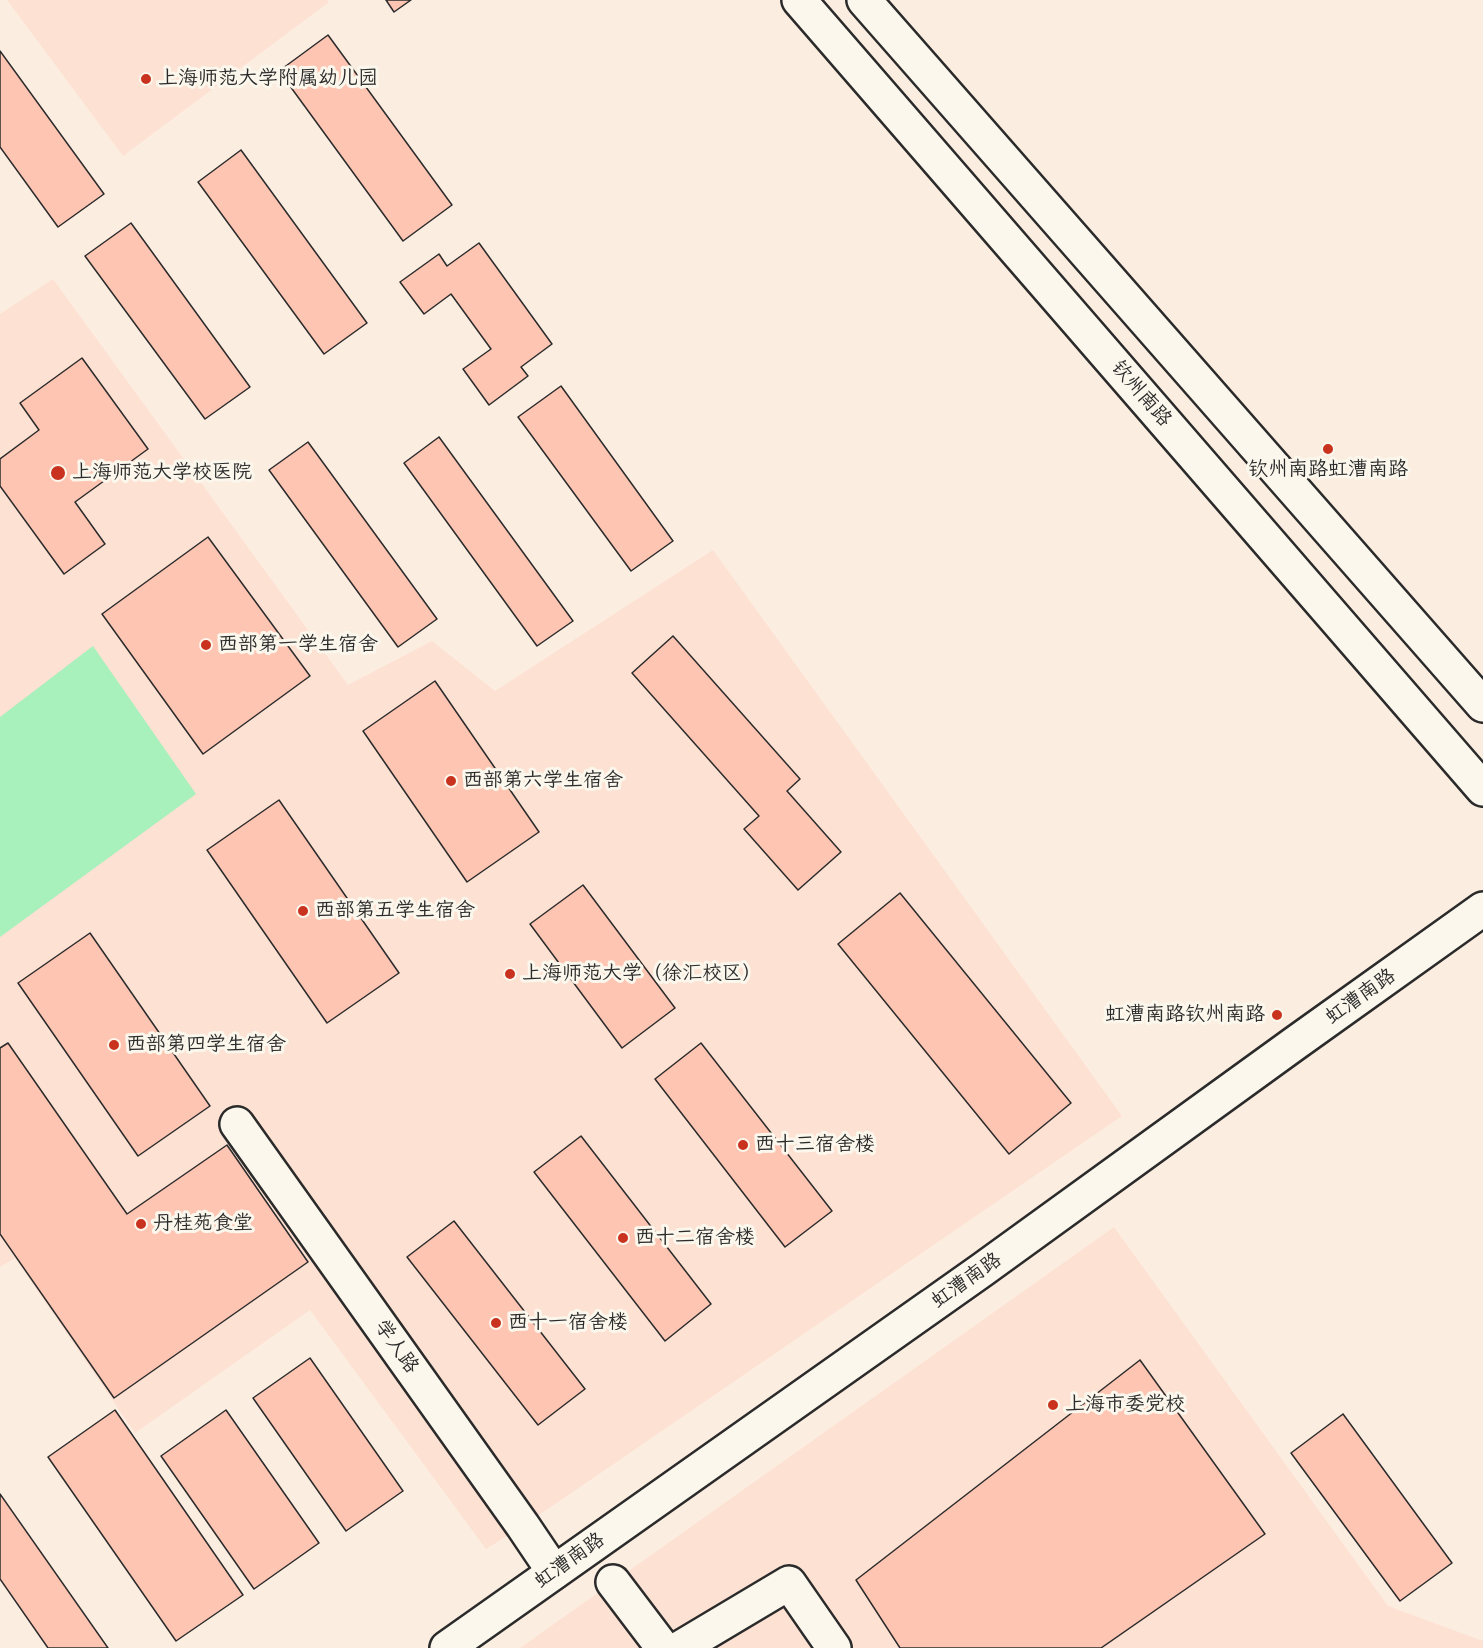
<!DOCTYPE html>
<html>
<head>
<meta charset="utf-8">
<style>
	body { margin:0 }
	canvas { display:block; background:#fcede1 }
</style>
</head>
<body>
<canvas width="1483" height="1648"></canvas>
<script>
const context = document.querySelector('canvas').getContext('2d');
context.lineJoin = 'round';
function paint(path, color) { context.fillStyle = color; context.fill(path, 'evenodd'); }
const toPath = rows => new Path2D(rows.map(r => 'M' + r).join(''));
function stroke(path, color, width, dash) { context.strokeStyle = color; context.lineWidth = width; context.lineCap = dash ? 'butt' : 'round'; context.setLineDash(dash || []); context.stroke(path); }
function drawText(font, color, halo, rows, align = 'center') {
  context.font = font + ' Sriracha,"LXGW WenKai TC",sans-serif'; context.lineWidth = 6; context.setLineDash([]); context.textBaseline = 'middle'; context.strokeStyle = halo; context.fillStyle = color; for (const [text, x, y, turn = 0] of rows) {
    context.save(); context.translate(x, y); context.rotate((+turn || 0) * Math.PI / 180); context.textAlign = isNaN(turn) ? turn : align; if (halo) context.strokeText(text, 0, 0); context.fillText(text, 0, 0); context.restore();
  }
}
const built = toPath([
	[7,0,327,0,329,2,123,156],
	[53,279,348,685,432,641,495,691,713,550,1122,1116,523,1526,486,1549,310,1310,135,1433,15,1258,0,1267,0,314],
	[1114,1227,1388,1606,1483,1641,1483,1648,520,1648]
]);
const green = toPath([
	[93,646,196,794,0,937,0,717]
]);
const building = toPath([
	[386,0,411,0,394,12,386,0],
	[328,35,452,205,403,241,279,71,328,35],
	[0,51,104,194,58,227,0,147,0,51],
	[241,150,367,323,324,354,198,182,241,150],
	[131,223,250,387,205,419,85,256,131,223],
	[479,243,552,344,521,367,528,376,489,405,463,369,491,349,451,294,424,314,400,282,439,254,447,266,479,243],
	[82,358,148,449,75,502,105,544,64,574,0,486,0,459,39,430,20,403,82,358],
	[561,386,673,541,631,571,518,417,561,386],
	[439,437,573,621,537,646,404,463,439,437],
	[308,442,437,619,398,647,269,470,308,442],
	[208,537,310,676,203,754,102,614,208,537],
	[673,636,800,779,787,791,841,852,798,890,744,829,759,816,632,673,673,636],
	[435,681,539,832,467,882,363,731,435,681],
	[279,800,399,973,327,1023,207,850,279,800],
	[583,885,675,1008,622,1048,530,924,583,885],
	[900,893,1071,1103,1009,1154,838,944,900,893],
	[90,933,210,1106,138,1156,18,983,90,933],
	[8,1043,127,1214,227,1145,308,1262,114,1398,0,1234,0,1048,8,1043],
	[701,1043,832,1211,785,1247,655,1079,701,1043],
	[581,1136,711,1304,665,1341,534,1172,581,1136],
	[454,1221,585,1389,538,1425,407,1257,454,1221],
	[310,1358,403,1491,346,1531,253,1398,310,1358],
	[1140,1360,1265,1534,1101,1648,900,1648,856,1580,1140,1360],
	[115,1410,243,1595,176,1641,48,1457,115,1410],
	[226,1410,319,1543,254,1589,161,1456,226,1410],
	[1343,1414,1452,1563,1400,1601,1291,1453,1343,1414],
	[0,1494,108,1648,48,1648,0,1579,0,1494]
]);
const minor = toPath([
	[237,1124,523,1526,554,1572],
	[613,1582,663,1648],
	[680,1648,789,1583,834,1648]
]);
const tertiary = toPath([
	[799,0,1483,789],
	[864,0,1483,705]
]);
const secondary = toPath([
	[447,1648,982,1270,1294,1044,1483,909]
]);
const markers = [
	[146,79,6,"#c8321e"],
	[1328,449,6,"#c8321e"],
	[58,473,8,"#c8321e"],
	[206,645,6,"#c8321e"],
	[451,781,6,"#c8321e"],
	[303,911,6,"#c8321e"],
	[510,974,6,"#c8321e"],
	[1277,1015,6,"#c8321e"],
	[114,1045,6,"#c8321e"],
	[743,1145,6,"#c8321e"],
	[141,1224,6,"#c8321e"],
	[623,1238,6,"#c8321e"],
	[496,1323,6,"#c8321e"],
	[1053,1405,6,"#c8321e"]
];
const poiNames = [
	["上海师范大学附属幼儿园",158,79],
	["钦州南路虹漕南路",1328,470,"center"],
	["上海师范大学校医院",72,473],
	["西部第一学生宿舍",218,645],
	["西部第六学生宿舍",463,781],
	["西部第五学生宿舍",315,911],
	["上海师范大学（徐汇校区）",522,974],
	["虹漕南路钦州南路",1265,1015,"right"],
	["西部第四学生宿舍",126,1045],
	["西十三宿舍楼",755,1145],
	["丹桂苑食堂",153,1224],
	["西十二宿舍楼",635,1238],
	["西十一宿舍楼",508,1323],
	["上海市委党校",1065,1405]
];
const streetNames = [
	["钦州南路",1141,394,49],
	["虹漕南路",1361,997,-35],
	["虹漕南路",967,1281,-35],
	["学人路",396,1347,55],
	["虹漕南路",570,1561,-35]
];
paint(built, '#fde1d3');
paint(green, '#a8f0bc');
paint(building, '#fec5b3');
stroke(building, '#2b2b2b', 1.5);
stroke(minor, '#2b2b2b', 38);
stroke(tertiary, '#2b2b2b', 38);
stroke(secondary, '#2b2b2b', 38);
stroke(minor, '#fbf7ec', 33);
stroke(tertiary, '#fbf7ec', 33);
stroke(secondary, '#fbf7ec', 33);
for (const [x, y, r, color] of markers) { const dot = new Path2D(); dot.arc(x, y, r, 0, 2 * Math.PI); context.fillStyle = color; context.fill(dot); stroke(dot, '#fbf7ec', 2); }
drawText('20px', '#2b2b2b', '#fbf7ec', poiNames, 'left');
drawText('20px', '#2b2b2b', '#fbf7ec', streetNames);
</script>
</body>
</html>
